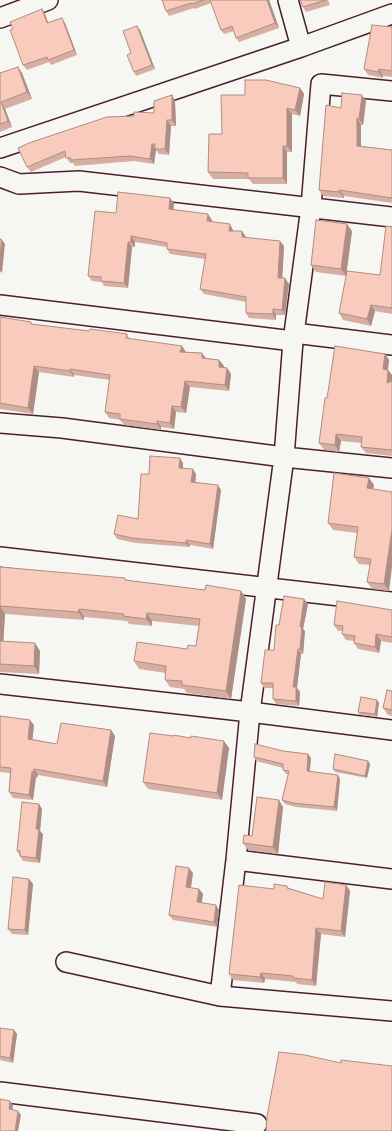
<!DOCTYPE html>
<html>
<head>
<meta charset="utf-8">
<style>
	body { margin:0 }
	canvas { display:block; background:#f6f6f2 }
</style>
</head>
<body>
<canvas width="392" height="1131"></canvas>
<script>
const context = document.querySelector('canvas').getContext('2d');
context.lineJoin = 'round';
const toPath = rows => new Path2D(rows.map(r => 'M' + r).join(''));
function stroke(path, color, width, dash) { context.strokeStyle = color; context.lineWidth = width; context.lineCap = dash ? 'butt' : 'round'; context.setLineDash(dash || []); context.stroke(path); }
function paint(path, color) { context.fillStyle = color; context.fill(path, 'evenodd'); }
const minor = toPath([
	[288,0,301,47],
	[0,18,48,0],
	[0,148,301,47,392,14],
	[0,177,19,184,79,181,392,217],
	[0,305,293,341],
	[294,333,392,345],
	[0,423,62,428,284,457,392,468],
	[0,557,392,602],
	[0,684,250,712,392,730],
	[236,860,392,879],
	[66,962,220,996,392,1011],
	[220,996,236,860,250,712,284,457,293,341,311,207,321,84,392,91],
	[0,1092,257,1124]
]);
const wall = toPath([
	[162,0,269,0,279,28,239,42,236,38,234,31,224,34,221,30,211,3,195,9,194,8,169,16,166,11],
	[300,0,328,0,330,5,306,12,303,7],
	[45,14,48,23,65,23,77,55,51,65,49,62,27,70,23,65],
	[392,27,392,77,383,76,383,78,368,75,364,69],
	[140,30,155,69,136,76,134,72,131,53],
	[18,67,22,73,32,99,5,109,12,127,0,132,0,73],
	[300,88,304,94,300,116,292,114,292,152,287,152,287,184,253,184,249,179,213,179,208,172,222,134,245,95],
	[172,95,175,101,176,126,171,126,169,155,159,154,156,150,154,164,134,161,75,166,73,163,70,163,66,157,31,172,27,167,134,116,154,113],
	[366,101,363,125,361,125,361,146,392,150,392,203,344,196,344,198,323,196,319,190,341,108],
	[174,203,173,210,212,220,212,222,233,230,233,231,242,231,246,237,246,238,284,246,282,278,289,284,285,315,276,315,276,320,249,318,246,313,246,302,204,294,200,289,205,259,170,254,167,249,167,247,135,242,135,247,132,247,128,288,104,286,102,282,92,281,88,276,116,213],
	[392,227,392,314,375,311,371,326,343,320,339,313,380,275],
	[352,231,346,276,316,272,311,265],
	[0,317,32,324,89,331,127,334,129,338,186,352,202,353,206,358,219,360,224,366,224,367,227,368,231,374,229,391,190,387,186,413,176,412,174,429,161,427,161,430,124,425,120,420,109,418,105,412,110,380,74,375,74,377,39,372,33,414,0,409],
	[385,354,389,360,388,370,392,375,392,456,366,453,361,447,362,443,341,441,339,452,324,450,319,443,327,398],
	[183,463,183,468,196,474,195,483,221,490,213,549,190,545,189,547,136,543,117,539,114,534,138,519,149,474],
	[369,478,374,485,373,489,389,591,372,589,367,582,370,565,359,564,354,557,357,533,333,530,328,523],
	[0,567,127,580,205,590,241,591,246,599,231,699,187,693,184,689,170,687,165,680,166,673,139,669,134,661,187,649,196,646,199,626,152,621,152,626,129,624,127,621,84,617,84,620,5,614,3,642,40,651,39,674,0,672],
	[304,599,308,604,303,629,305,631,303,654,301,654,297,688,300,692,299,706,276,704,273,699,273,688,264,688,261,683,274,650,279,625],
	[392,610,392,643,381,641,379,653,358,649,354,643,354,641,346,640,342,634,342,631,338,631,334,625],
	[392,691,392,716,388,715,383,708],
	[377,700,379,703,377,717,360,715,358,712],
	[0,716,34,725,32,739,57,744,111,730,115,736,107,787,38,775,37,778,36,777,33,800,13,798,9,792,10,773,0,772],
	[229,748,222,800,148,789,143,782],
	[283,751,308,754,311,758,310,771,340,779,337,811,296,807,285,804,282,800,288,774,286,774,283,770,283,768,256,761,254,757],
	[368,761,370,764,367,778,335,772,333,769],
	[39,804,42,809,40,831,43,834,40,863,23,861,17,851],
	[283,807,278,854,248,850,243,843,252,836],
	[193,873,191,888,199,889,203,894,201,903,219,910,217,927,173,920,169,915],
	[29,879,33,884,28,935,12,934,8,929],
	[346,885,350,891,345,937,321,934,316,986,297,984,296,982,265,979,264,983,233,980,229,974,274,889,287,886,289,888,323,899],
	[0,1028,14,1030,17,1034,13,1063,0,1060]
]);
const shadedWall = toPath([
	[267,0,269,0,279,28,275,23],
	[42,9,45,14,50,28,47,23],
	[62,18,65,23,77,55,74,50],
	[137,26,140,30,155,69,152,65],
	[18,67,22,73,32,99,27,92],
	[379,69,383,76,383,78,378,72],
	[300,88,304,94,300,116,295,110],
	[172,95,175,101,176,126,172,120],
	[362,95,366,101,363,125,359,119],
	[1,102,5,109,12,127,8,121],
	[287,108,292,114,292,152,287,146],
	[357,118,361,125,361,152,357,146],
	[167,120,171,126,169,155,165,149],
	[152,144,156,150,154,164,150,159],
	[283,146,287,152,287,184,283,178],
	[339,190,344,196,344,198,339,192],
	[170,198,174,203,173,214,169,209],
	[208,214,212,220,211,226,207,221],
	[230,224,233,230,233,237,229,231],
	[347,224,352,231,346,276,341,269],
	[242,231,246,237,246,243,242,237],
	[131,236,135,242,135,247,131,242],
	[2,240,5,244,2,273,0,271,0,256],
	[280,241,284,246,282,283,278,278],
	[128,242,132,247,128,288,124,283],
	[285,278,289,284,285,315,282,310],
	[371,305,375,311,371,326,367,319],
	[273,309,276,315,276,320,273,314],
	[182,346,186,352,180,352],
	[202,353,206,359,202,358],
	[385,354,389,360,387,376,383,369],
	[219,360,224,366,223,373,219,367],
	[34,366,39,372,33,414,28,408],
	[227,368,231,374,229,391,225,385],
	[70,369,74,375,74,377,70,371],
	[388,370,392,375,392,384,387,383],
	[185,381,190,387,186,413,181,407],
	[172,406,176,412,174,429,170,423],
	[157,421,161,427,161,430,157,424],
	[336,434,341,441,339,452,335,445],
	[180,458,183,463,183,473,179,468],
	[193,469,196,474,195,487,191,482],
	[369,478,374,485,372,495,367,488],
	[218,485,221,490,213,549,210,544],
	[392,529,392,567,389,591,384,584],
	[186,540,190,545,189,547,186,543],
	[241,591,246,599,231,699,226,691],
	[304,599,308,604,303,629,305,631,303,654,300,649,300,627],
	[0,606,5,614,3,649,0,645],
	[79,609,84,617,84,620,78,612],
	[147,613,152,621,152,626,146,619],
	[376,634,381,641,379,653,375,647],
	[35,643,40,651,39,674,34,666],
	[298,649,301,654,297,688,300,692,299,706,296,701,293,687],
	[377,700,379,703,377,717,375,714],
	[30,720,34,725,32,744,28,739],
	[111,730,115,736,107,787,103,781],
	[224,741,229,748,222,800,217,793],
	[308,754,311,758,309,775,307,771],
	[368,761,370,764,367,778,365,776],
	[34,769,38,775,37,778,33,772],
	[32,772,36,777,33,800,29,795],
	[338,775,340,779,337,811,334,807],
	[279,800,283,807,278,854,273,847],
	[39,804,42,809,40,831,43,834,40,863,36,858,36,829],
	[189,868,193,873,190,892,186,887],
	[29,879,33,884,28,935,25,930],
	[346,885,350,891,345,937,341,931],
	[199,889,203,894,201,908,197,902],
	[216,905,219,910,217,927,214,922],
	[316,928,321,934,316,986,312,980],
	[261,973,265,979,264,983,260,977],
	[14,1030,17,1034,13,1063,10,1058],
	[10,1101,13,1105,12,1114,9,1109],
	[18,1111,21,1115,18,1131,15,1131]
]);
const building = toPath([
	[162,0,204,0,192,4,191,3,166,11,162,0],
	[210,0,267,0,275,23,236,38,232,26,221,30,210,0],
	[300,0,326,0,303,7,300,0],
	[42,9,47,23,62,18,74,50,48,60,47,57,23,65,10,30,13,29,10,22,42,9],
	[372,25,392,27,392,71,379,69,378,72,364,69,372,25],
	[137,26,152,65,134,72,127,55,131,53,123,31,137,26],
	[18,67,27,92,1,102,8,121,0,124,0,73,18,67],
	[245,80,266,80,300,88,295,110,287,108,287,146,283,146,283,178,248,178,248,173,208,172,209,134,222,134,221,95,245,95,245,80],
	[342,93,362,95,359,119,357,118,357,146,392,150,392,198,339,190,339,192,319,190,326,105,341,108,342,93],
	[172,95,172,120,167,120,165,149,155,149,155,144,152,144,150,159,130,156,71,160,71,158,66,158,65,151,27,167,18,148,29,143,107,117,134,116,134,112,154,113,154,101,172,95],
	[118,192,170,198,169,209,208,214,207,221,230,224,229,231,242,231,242,237,280,241,278,278,285,278,282,310,273,309,273,314,246,313,246,297,200,289,206,254,167,249,167,243,131,236,131,242,128,242,124,283,101,281,101,277,88,276,95,211,116,213,118,192],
	[316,220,347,224,341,269,311,265,316,220],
	[386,226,392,227,392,308,371,305,367,319,339,313,347,271,380,275,386,226],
	[0,239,2,240,0,256,0,239],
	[0,317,31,322,31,324,89,331,90,329,127,334,126,338,182,346,180,352,202,353,202,358,219,360,219,367,227,368,225,385,185,381,181,407,172,406,170,423,157,421,157,424,120,419,120,414,105,412,110,375,70,369,70,371,34,366,28,408,0,403,0,317],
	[335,346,385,354,383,369,388,370,387,383,392,381,392,450,361,447,362,437,336,434,335,445,319,443,325,398,327,398,335,346],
	[150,456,180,458,179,468,193,469,191,482,218,485,210,544,186,540,186,543,132,538,114,534,118,515,138,519,141,474,149,474,150,456],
	[334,473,369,478,367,488,392,492,392,529,384,584,367,582,371,559,354,557,358,527,328,523,334,473],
	[0,567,125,578,125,580,205,590,206,585,241,591,226,691,182,685,182,681,165,680,166,666,134,661,137,642,187,649,188,645,196,646,200,619,147,613,146,619,123,616,124,614,79,609,78,612,0,606,0,567],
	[284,596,304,599,300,627,302,627,300,649,298,649,293,687,296,687,296,701,273,699,273,683,261,683,265,650,274,650,276,625,279,625,284,596],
	[337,601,392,610,392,637,376,634,375,647,354,643,355,636,342,634,343,626,334,625,337,601],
	[0,641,35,643,34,666,0,664,0,641],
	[387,690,392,691,392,710,383,708,387,690],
	[361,697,377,700,375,714,358,712,361,697],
	[0,716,30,720,28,739,57,744,61,723,111,730,103,781,34,769,33,772,32,772,29,795,9,792,11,768,0,767,0,716],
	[150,733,173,736,173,735,191,738,191,736,224,741,217,793,143,782,150,733],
	[255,744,283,751,308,754,307,771,338,775,334,807,293,803,282,800,289,771,283,770,283,764,254,757,255,744],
	[335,754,368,761,365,776,333,769,335,754],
	[257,797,279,800,273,847,243,843,244,835,252,836,257,797],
	[22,802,39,804,36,829,39,829,36,858,20,856,20,851,17,851,22,802],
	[176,866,189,868,186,887,199,889,197,902,216,905,214,922,169,915,176,866],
	[13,877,29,879,25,930,8,929,13,877],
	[325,882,346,885,341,931,316,928,312,980,293,978,293,976,261,973,260,977,229,974,239,885,274,889,274,884,287,886,287,888,323,899,325,882],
	[0,1028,14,1030,10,1058,0,1056,0,1028],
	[279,1052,305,1055,341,1063,341,1060,392,1066,392,1131,266,1131,267,1116,279,1052],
	[0,1099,10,1101,9,1109,18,1111,15,1131,0,1131,0,1099]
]);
stroke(minor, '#4a1f2b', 22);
stroke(minor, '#f6f6f2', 19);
paint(wall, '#d6afa2');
paint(shadedWall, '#ae8e84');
paint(building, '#f9cbbc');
stroke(building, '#ae8e84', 1);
</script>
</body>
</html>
